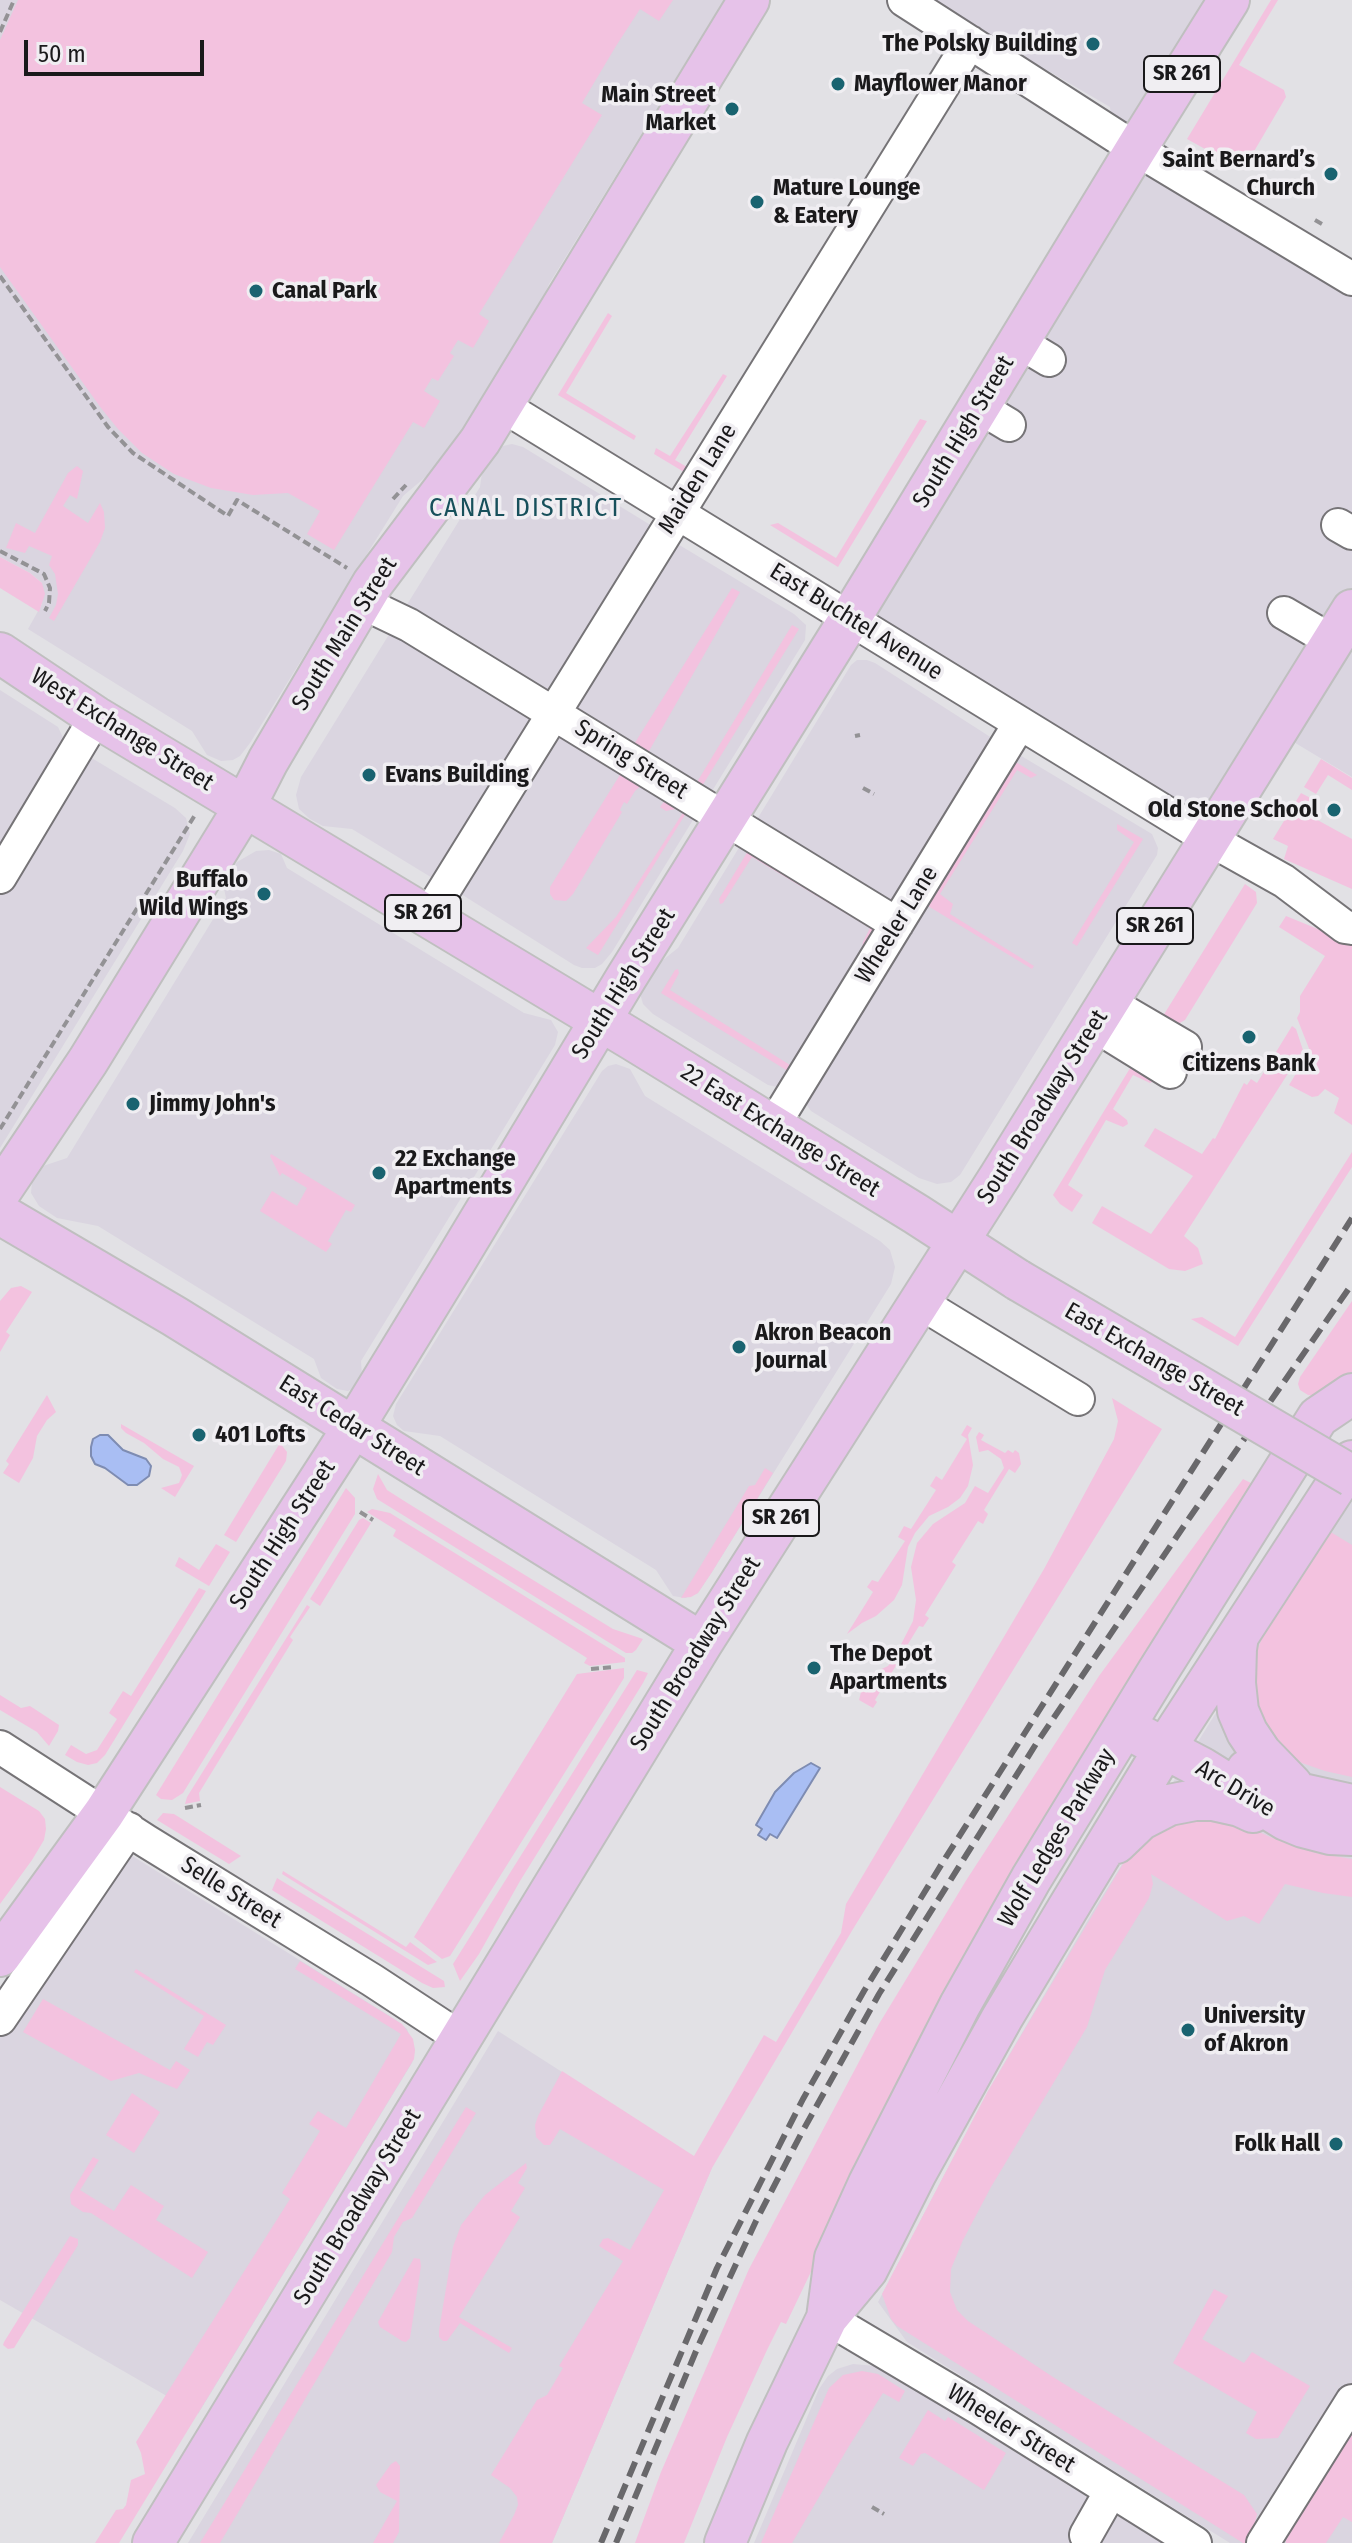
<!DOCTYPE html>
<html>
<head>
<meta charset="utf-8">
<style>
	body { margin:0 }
	#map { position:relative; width:1352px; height:2543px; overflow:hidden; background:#e2e1e5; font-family:"Fira Sans Condensed",sans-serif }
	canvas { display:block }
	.scale { position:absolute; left:24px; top:40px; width:180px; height:36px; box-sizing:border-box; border:4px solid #1a191b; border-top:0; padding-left:10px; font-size:24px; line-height:28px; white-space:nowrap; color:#1a191b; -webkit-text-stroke:6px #f0eef2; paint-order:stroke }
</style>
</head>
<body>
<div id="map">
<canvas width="1352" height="2543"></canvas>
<div class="scale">50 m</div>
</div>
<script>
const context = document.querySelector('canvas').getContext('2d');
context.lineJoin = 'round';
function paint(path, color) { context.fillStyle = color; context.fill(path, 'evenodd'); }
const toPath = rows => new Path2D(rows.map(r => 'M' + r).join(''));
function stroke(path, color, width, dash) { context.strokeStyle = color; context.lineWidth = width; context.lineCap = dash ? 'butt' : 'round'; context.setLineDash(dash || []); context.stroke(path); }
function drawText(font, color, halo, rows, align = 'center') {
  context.font = font + ' "Fira Sans Condensed",sans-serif'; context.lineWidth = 7; context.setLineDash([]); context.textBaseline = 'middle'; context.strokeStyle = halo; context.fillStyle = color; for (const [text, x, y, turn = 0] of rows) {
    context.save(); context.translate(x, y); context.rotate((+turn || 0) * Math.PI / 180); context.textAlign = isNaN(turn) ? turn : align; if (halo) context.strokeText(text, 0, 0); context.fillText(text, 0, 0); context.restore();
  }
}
const built = toPath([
	[0,0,724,0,549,284,527,340,461,447,403,496,250,743,240,756,233,760,221,761,207,755,192,731,28,629,42,604,42,583,30,573,0,557],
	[927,0,1214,0,1152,95,1173,180,1352,293,1352,777,1282,735,1219,831,862,611,1121,188,1110,107],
	[512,444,523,447,657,529,551,699,403,611,480,487,483,465,494,448],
	[676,543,794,614,806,625,805,640,709,796,567,710],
	[393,628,536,718,434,879,352,829,323,826,310,819,299,809,296,795,301,777],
	[857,660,867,660,875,663,995,740,894,913,753,826,851,665],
	[0,690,58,727,65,742,175,808,186,818,190,834,183,851,0,1148],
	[558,728,696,815,612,952,602,964,595,968,582,968,574,965,461,894],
	[1018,754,1152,834,1158,848,1157,855,960,1175,951,1182,937,1184,919,1178,811,1111,803,1100],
	[743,841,883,926,783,1085,777,1087,768,1085,653,1014,643,1004,639,990,644,975,678,948],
	[269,850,281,854,287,868,524,1013,551,1020,558,1032,555,1045,361,1361,362,1376,354,1388,348,1391,337,1389,321,1378,314,1359,98,1226,57,1218,39,1206,31,1193,32,1181,40,1167,67,1158,226,898,223,884,237,862,256,851],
	[616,1064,630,1069,645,1096,880,1241,890,1250,895,1267,891,1284,712,1572,698,1593,685,1598,673,1596,656,1570,440,1436,404,1431,397,1425,393,1416,396,1404,406,1388,602,1071,608,1066],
	[1352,1500,1352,2543,1230,2543,907,2342,878,2302,988,2091,1095,1908,1323,1540],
	[129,1854,396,2020,407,2029,415,2050,412,2063,198,2414,0,2300,0,2036],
	[498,2031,712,2168,552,2543,188,2543],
	[853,2364,875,2366,898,2379,1162,2543,754,2543,819,2389,828,2376,837,2369]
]);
const green = toPath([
	[18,0,673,0,659,21,640,9,616,46,582,103,602,115,479,314,489,321,473,348,458,340,450,353,454,356,438,381,432,378,424,391,440,401,424,428,413,422,334,550,307,534,320,511,288,493,253,495,211,488,174,474,142,453,118,429,101,408,0,267,0,40],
	[1271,0,1278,0,1239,65,1284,90,1286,97,1243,170,1187,139],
	[608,313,612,316,566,393,636,436,634,440,558,395],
	[723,374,727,376,675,460,692,470,689,475,654,454,656,448,670,456],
	[920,419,927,421,838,567,770,525,778,523,836,558],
	[77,466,83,471,77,499,70,495,63,506,88,523,100,503,104,512,105,528,100,542,54,621,49,618,56,605,58,594,55,574,49,565,52,556,29,546,25,553,6,548,16,523,35,533,68,473],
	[0,557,30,573,42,583,45,594,39,612,0,588],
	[732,588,740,592,645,758,631,749],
	[792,625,799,629,699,791,694,787],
	[1011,759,1037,775,1031,778,1017,770,940,894,953,904,950,914,1034,966,1032,969,923,903],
	[1321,759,1352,778,1352,790,1328,775,1316,794,1304,787],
	[623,770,644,783,635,791,627,804,624,802,620,810,622,812,573,894,566,901,554,900,550,894,550,887],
	[1301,793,1320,803,1312,817,1352,839,1352,889,1284,859,1288,846,1273,839],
	[666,799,688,810,598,955,586,948,616,917,684,811,680,808,666,811,660,807],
	[1117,824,1143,839,1077,946,1072,943,1134,842,1117,830],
	[751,846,883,926,862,950,863,942,870,928,752,857,723,903,720,904,719,899],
	[1245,884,1256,892,1257,903,1185,1020,1176,1025,1158,1024],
	[1286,916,1352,943,1352,1125,1334,1113,1339,1098,1325,1089,1318,1096,1312,1097,1289,1085,1310,1051,1297,1018,1300,1012,1300,996,1325,956,1279,927],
	[678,969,679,973,670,990,790,1065,804,1047,791,1073,661,993,675,970],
	[1292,1026,1296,1029,1303,1050,1184,1236,1198,1248,1203,1264,1185,1271,1169,1269,1092,1223,1102,1206,1151,1234,1193,1176,1144,1146,1155,1128,1202,1154,1213,1138,1215,1139,1244,1083,1247,1085,1251,1079,1257,1083],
	[1135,1060,1154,1081,1150,1083,1133,1075,1113,1109,1127,1120,1128,1124,1123,1127,1106,1120,1068,1185,1083,1195,1072,1212,1060,1204,1053,1195],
	[1352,1152,1352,1167,1238,1346,1191,1319,1202,1317,1235,1337],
	[271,1154,355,1205,351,1212,346,1210,328,1241,332,1244,326,1252,260,1211,272,1191,297,1206,307,1188,282,1173,280,1176,270,1156],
	[21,1286,32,1292,6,1332,10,1335,0,1352,0,1301,11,1288],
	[1352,1301,1352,1373,1338,1379,1314,1396,1308,1395,1300,1390,1298,1384,1300,1377],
	[47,1395,56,1412,47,1420,37,1436,33,1458,19,1483,3,1473,9,1464,6,1461],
	[1112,1398,1162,1429,853,1929,712,2168,552,2543,499,2543,514,2515,518,2505,517,2497,510,2488,491,2475,537,2400,547,2395,563,2368,559,2366,623,2261,599,2246,603,2239,608,2238,630,2250,664,2190,560,2129,550,2145,544,2145,536,2137,535,2125,538,2116,562,2071,694,2156,764,2035,776,2042,841,1933,846,1904,1044,1569,1114,1439,1118,1421],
	[121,1424,194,1466,175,1497,161,1488,179,1483,182,1475,179,1467,163,1459,144,1443,126,1433,121,1428],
	[967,1425,972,1428,968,1435,973,1465,968,1486,960,1498,948,1507,929,1516,915,1533,908,1547,902,1585,894,1600,876,1616,862,1623,847,1634,873,1592,867,1587,872,1580,878,1582,905,1541,898,1537,904,1526,911,1529,936,1490,930,1486,936,1476,942,1480,967,1439,961,1435],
	[979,1432,984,1435,981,1440,1005,1453,1008,1450,1013,1453,1015,1450,1019,1453,1021,1464,1015,1473,1009,1469,984,1510,988,1514,983,1524,978,1521,952,1562,956,1565,925,1615,929,1618,923,1627,919,1626,905,1649,909,1652,904,1660,900,1659,875,1700,877,1702,873,1708,859,1700,862,1688,873,1673,888,1666,893,1660,913,1621,916,1600,911,1567,917,1543,933,1524,965,1503,975,1486,988,1493,1004,1468,1001,1459,988,1450,979,1452,976,1437],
	[280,1443,287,1452,286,1461,236,1542,224,1535],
	[765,1468,773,1473,712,1572,698,1593,691,1597,681,1598,749,1486,755,1485],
	[378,1474,387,1490,409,1504,613,1629,643,1639,636,1650,632,1653,626,1653,377,1499,373,1489],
	[1243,1479,1257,1486,862,2165,786,2324,781,2322,767,2350,727,2437,684,2543,635,2543,661,2472,749,2269,879,2024,967,1879,1099,1676],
	[346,1488,355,1498,355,1514,183,1793,172,1800,161,1799,156,1795],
	[372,1509,390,1513,625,1658,625,1662,590,1666,584,1663,587,1658,393,1536,396,1530,367,1512],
	[363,1518,371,1523,320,1606,310,1599,359,1520],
	[1329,1531,1352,1545,1352,1777,1325,1771,1302,1763,1284,1750,1269,1734,1257,1713,1252,1665,1262,1638],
	[216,1544,230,1552,209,1586,175,1566,179,1557,199,1570],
	[199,1588,206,1591,105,1755,97,1763,88,1765,77,1762,65,1755,71,1745,86,1754,97,1750,117,1719,109,1713,123,1691,131,1696],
	[307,1605,310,1607,290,1637,293,1640,199,1793,200,1801,185,1804,187,1797],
	[624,1668,624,1678,450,1956,442,1959,414,1937,577,1674],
	[637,1670,648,1673,643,1683,520,1881,479,1954,460,1981,453,1964],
	[0,1695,21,1708,30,1706,59,1725,58,1731,49,1746,37,1732,0,1710],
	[0,1787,39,1811,45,1819,46,1829,44,1840,32,1860,0,1904],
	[163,1813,174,1814,241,1856,229,1864,157,1820],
	[1176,1819,1234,1820,1270,1837,1316,1853,1352,1859,1352,1897,1323,1893,1285,1884,1259,1924,1244,1916,1227,1921,1151,1874,1153,1884,1149,1898,1105,1970,1087,2027,991,2187,963,2240,951,2269,950,2292,957,2310,968,2321,1053,2377,1244,2495,1257,2514,1250,2543,1243,2543,897,2326,891,2319,882,2294,988,2091,1133,1847],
	[283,1871,406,1947,410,1942,437,1962,428,1965,282,1874],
	[277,1878,444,1981,445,1987,433,1988,422,1983,272,1890],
	[300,1961,402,2024,413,2039,415,2050,414,2059,119,2543,95,2543,116,2510,123,2509,126,2505,131,2480,145,2474,141,2453,136,2442,290,2199,282,2193,320,2131,309,2124,318,2111,346,2128,401,2034,295,1969],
	[136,1969,226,2025,213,2045,207,2042,198,2057,184,2049,204,2016,134,1972],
	[43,1999,170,2070,176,2061,190,2070,177,2089,139,2073,111,2081,23,2032],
	[132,2093,160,2112,134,2153,106,2135],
	[466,2107,476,2113,412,2218,403,2222,394,2237,392,2252,220,2543,200,2543],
	[93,2157,99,2160,80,2190,114,2211,131,2185,164,2206,156,2220,208,2252,192,2278,91,2213,83,2212,71,2204,70,2195],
	[526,2163,527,2168,518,2183,525,2188,511,2211,520,2217,459,2317,512,2348,509,2353,460,2323,447,2341,443,2341,439,2337,439,2330,453,2247,461,2225,485,2195],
	[70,2236,78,2239,78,2245,14,2348,8,2349,3,2345,4,2342],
	[414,2258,420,2259,421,2266,410,2338,406,2342,402,2341,380,2327,378,2322],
	[1214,2289,1228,2296,1202,2339,1244,2363,1252,2352,1310,2386,1278,2438,1256,2439,1246,2433,1257,2412,1173,2363],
	[862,2371,878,2374,905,2391,899,2402,883,2393,849,2446,792,2543,761,2543,829,2388,843,2375],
	[928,2410,945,2421,948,2417,1006,2453,984,2490,925,2453,921,2454,913,2466,899,2458],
	[1352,2425,1352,2522,1343,2517,1326,2543,1286,2543,1285,2533],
	[396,2461,400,2466,399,2532,393,2543,373,2543,397,2501,380,2492,376,2485,391,2464]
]);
const water = toPath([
	[100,1435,108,1435,123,1450,146,1459,151,1466,149,1476,137,1485,128,1485,105,1468,95,1464,91,1456,91,1447,93,1439,100,1435],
	[811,1763,820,1768,777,1838,770,1834,766,1840,758,1835,762,1829,756,1825,775,1792,794,1773,811,1763]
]);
const path = toPath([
	[0,32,14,0],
	[1315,220,1322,224],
	[0,276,108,427,133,453,228,516,237,500,347,568],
	[393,499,406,485],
	[0,551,44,574,50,588,49,603,45,611],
	[855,736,860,735],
	[863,788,874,794],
	[0,1129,195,815],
	[360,1512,373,1520],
	[591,1669,613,1667],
	[185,1808,201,1805],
	[872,2507,884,2514]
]);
const minor = toPath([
	[904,0,1136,149,1352,279],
	[1019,342,1049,360],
	[503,406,1209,839,1284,881,1345,927,1352,928],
	[979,407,1009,425],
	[1338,525,1352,533],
	[361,602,409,625,897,924],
	[1284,613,1332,641],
	[0,877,96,717],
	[428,916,970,42],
	[1108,1002,1185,1047],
	[1094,1025,1170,1072],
	[773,1126,1020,723],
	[919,1302,1078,1399],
	[0,1747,146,1841,372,1980,462,2039],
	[0,2019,129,1829],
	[827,2318,977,2407,1195,2543],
	[1086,2535,1111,2491],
	[1263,2543,1352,2401]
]);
const major = toPath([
	[0,653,96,717,633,1040,916,1214,1018,1280],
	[0,1192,88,1061,245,806,268,761,373,583,480,441,749,0],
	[0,1214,174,1316,702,1643],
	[1238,1636,1236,1649,1235,1683,1238,1711,1247,1732,1261,1753,1292,1785],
	[1141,1736,1202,1768,1286,1820,1303,1827,1330,1834,1352,1835],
	[1247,1770,1280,1789,1352,1805],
	[1116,1843,1140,1820,1169,1805,1195,1800,1213,1800,1240,1806,1253,1812],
	[0,1956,104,1813,353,1428,456,1260,626,978,851,617,1136,149,1229,0],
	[827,2318,835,2258,869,2183,960,2005,1031,1879,1157,1673,1318,1417,1352,1394],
	[153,2543,702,1643,1000,1176,1352,610],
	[725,2543,767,2442,827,2318,867,2270,916,2173,1002,2018,1068,1908,1165,1748,1352,1461]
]);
const rail = toPath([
	[601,2543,717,2268,803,2099,864,1991,946,1857,1352,1218],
	[616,2543,699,2344,756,2221,801,2134,879,1994,1036,1744,1190,1517,1352,1284]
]);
const majorBridge = toPath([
	[1018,1280,1352,1476]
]);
const markers = [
	[1093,44,8,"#196370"],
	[838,84,8,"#196370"],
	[732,109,8,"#196370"],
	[1331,174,8,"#196370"],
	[757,202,8,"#196370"],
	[256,291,8,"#196370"],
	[369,775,8,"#196370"],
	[1334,810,8,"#196370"],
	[264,894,8,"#196370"],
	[1249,1037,8,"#196370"],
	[133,1104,8,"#196370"],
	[379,1173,8,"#196370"],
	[739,1347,8,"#196370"],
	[199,1435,8,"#196370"],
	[814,1668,8,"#196370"],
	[1188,2030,8,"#196370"],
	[1336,2144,8,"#196370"]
];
const shields = [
	[1182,74,76],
	[423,913,76],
	[1155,926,76],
	[781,1518,76]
];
const shieldNames = [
	["SR 261",1182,74],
	["SR 261",423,913],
	["SR 261",1155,926],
	["SR 261",781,1518]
];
const poiNames = [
	["The Polsky Building",1077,44,"right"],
	["Mayflower Manor",854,84],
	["Main Street",716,95,"right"],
	["Market",716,123,"right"],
	["Saint Bernard’s",1315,160,"right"],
	["Church",1315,188,"right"],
	["Mature Lounge",773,188],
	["& Eatery",773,216],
	["Canal Park",272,291],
	["Evans Building",385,775],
	["Old Stone School",1318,810,"right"],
	["Buffalo",248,880,"right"],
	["Wild Wings",248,908,"right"],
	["Citizens Bank",1249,1064,"center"],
	["Jimmy John's",149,1104],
	["22 Exchange",395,1159],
	["Apartments",395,1187],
	["Akron Beacon",755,1333],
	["Journal",755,1361],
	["401 Lofts",215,1435],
	["The Depot",830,1654],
	["Apartments",830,1682],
	["University",1204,2016],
	["of Akron",1204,2044],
	["Folk Hall",1320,2144,"right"]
];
const streetNames = [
	["South High Street",964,432,-59],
	["Maiden Lane",698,479,-58],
	["East Buchtel Avenue",856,622,32],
	["South Main Street",345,634,-58],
	["West Exchange Street",122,730,32],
	["Spring Street",631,760,32],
	["Wheeler Lane",897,925,-58],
	["South High Street",624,984,-58],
	["South Broadway Street",1043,1107,-58],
	["22 East Exchange Street",780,1131,32],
	["East Exchange Street",1154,1360,30],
	["East Cedar Street",352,1426,32],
	["South High Street",283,1535,-57],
	["South Broadway Street",696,1654,-58],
	["Arc Drive",1235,1789,31],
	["Wolf Ledges Parkway",1057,1838,-59],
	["Selle Street",231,1893,32],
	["South Broadway Street",358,2207,-59],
	["Wheeler Street",1011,2429,32]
];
const neighbourhoodNames = [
	["CANAL DISTRICT",526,509]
];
paint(built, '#dad5e0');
paint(green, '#f3c2df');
paint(water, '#a9bef3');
stroke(water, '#7e8cb2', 2);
stroke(minor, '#767477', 36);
stroke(major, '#bfbfbf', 44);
stroke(path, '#939295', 4, [8, 4]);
stroke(minor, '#fff', 32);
stroke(major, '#e6c2e9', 40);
stroke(rail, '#69686b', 6, [16, 8]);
stroke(majorBridge, '#bfbfbf', 44, []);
stroke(majorBridge, '#e6c2e9', 40);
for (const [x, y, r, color] of markers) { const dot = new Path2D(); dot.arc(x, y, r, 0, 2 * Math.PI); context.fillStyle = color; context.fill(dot); stroke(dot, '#f0eef2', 3); }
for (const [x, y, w] of shields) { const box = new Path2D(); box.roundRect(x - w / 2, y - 18, w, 36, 6); context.fillStyle = '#f0eef2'; context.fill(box); stroke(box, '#1a191b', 2); }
drawText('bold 22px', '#1a191b', null, shieldNames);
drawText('bold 24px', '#1a191b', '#f0eef2', poiNames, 'left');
drawText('24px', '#1a191b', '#f0eef2', streetNames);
context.letterSpacing = '2px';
drawText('26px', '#17505b', '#f0eef2', neighbourhoodNames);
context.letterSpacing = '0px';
</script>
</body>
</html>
